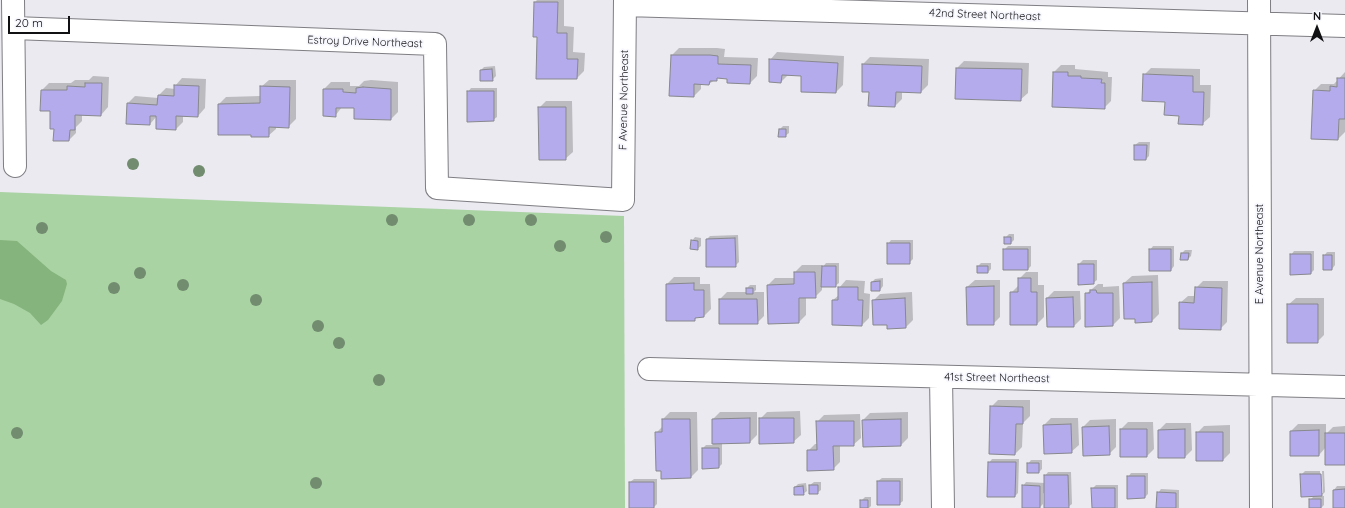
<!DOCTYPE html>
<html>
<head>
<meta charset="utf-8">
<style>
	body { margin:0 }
	#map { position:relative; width:1345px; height:508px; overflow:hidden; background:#eaeaf0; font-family:Quicksand,sans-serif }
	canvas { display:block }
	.north { position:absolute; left:1297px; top:8px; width:40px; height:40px; -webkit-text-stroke:3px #f7f7fe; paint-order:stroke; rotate:0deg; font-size:11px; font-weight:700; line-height:16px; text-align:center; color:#111013 }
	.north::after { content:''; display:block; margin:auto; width:14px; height:18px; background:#111013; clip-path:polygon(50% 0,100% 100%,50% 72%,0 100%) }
	.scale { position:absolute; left:8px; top:16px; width:62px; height:18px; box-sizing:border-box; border:2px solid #111013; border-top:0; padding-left:5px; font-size:12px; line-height:14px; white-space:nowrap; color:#111013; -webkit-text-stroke:3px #f7f7fe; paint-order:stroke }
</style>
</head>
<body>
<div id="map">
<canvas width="1345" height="508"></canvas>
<div class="north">N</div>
<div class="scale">20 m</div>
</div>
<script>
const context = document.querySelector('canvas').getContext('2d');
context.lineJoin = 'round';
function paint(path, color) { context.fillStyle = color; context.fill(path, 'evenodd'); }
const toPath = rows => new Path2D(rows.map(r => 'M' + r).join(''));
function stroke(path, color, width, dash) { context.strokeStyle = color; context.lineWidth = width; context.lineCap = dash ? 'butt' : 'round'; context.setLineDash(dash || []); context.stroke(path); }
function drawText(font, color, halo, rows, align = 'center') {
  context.font = font + ' Quicksand,sans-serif'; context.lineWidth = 3.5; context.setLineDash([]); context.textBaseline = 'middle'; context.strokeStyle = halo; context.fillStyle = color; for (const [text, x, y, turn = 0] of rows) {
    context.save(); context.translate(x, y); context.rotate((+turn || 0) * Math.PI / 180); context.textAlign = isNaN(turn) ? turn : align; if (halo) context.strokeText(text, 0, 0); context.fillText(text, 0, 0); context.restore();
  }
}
const green = toPath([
	[0,192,624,216,625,508,0,508]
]);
const water = toPath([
	[0,240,17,241,51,271,66,280,67,284,62,301,48,320,41,325,30,313,14,304,0,299]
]);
const shadow = toPath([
	[537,0,564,0,564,26,574,27,573,52,585,53,584,71,577,78,538,36,534,36,535,2],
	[679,48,717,48,725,49,724,57,758,58,757,76,750,83,719,77,709,84,701,84,701,89,694,96,672,55],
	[777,52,844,56,843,85,836,92,802,91,802,75,789,74,781,82,770,60],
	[870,57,929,59,928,85,921,92,902,92,902,99,895,106,869,105,870,91,863,91,863,64],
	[964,61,1029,63,1028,93,1020,100,957,68],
	[1061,65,1075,65,1075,69,1108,72,1108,77,1112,77,1111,101,1104,108,1054,72],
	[495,66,496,76,492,80,481,70,484,67],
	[1151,68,1200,69,1200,85,1211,85,1210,117,1202,124,1166,101,1144,75],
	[1345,72,1345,132,1338,139,1312,138,1314,91,1321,84,1334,84],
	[93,76,109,77,108,107,101,115,82,114,82,121,76,127,76,133,69,140,55,128,51,110,41,110,42,90,49,83,71,83,75,80,89,80],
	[182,78,206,79,205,108,198,116,183,115,183,122,176,129,157,116,150,124,128,103,135,96,158,98,159,95,166,88,175,89,175,86],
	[269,80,296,80,296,119,288,127,276,126,276,129,268,136,252,134,219,104,226,97,261,96,261,87],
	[371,80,398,82,398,112,391,119,355,107,342,107,335,116,324,89,331,82,350,82,350,86,359,86,364,81],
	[471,88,497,88,497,117,493,120,468,92],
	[546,101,572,101,573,152,565,159,539,108],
	[783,126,789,126,789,133,785,136,780,129],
	[1139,142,1150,142,1149,156,1146,159,1135,159,1135,145],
	[1009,234,1014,234,1014,240,1011,243,1005,238],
	[738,235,739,262,735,266,707,266,707,239,710,236],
	[695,237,701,238,701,246,697,249,692,241],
	[891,240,913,240,913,259,909,263,888,244],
	[1008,246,1031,246,1031,266,1028,269,1004,250],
	[1153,246,1174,246,1174,266,1171,270,1150,270,1150,250],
	[1185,250,1192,250,1191,256,1188,259,1181,259,1182,253],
	[1294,251,1314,251,1314,270,1311,273,1291,255],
	[1327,252,1335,252,1335,265,1332,269,1324,256],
	[1083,260,1097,260,1097,280,1093,283,1079,284,1079,264],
	[826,263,839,263,839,283,835,286,822,286,822,290,815,297,806,297,806,315,799,322,768,285,775,278,795,278,795,272,802,265,822,265,822,268],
	[981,263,991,263,991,269,988,272,978,272,978,266],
	[1026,272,1038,272,1038,285,1044,285,1044,317,1037,324,1011,324,1011,293,1019,285,1019,279],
	[1158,275,1159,314,1152,321,1124,283,1132,276],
	[674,277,700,277,700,284,710,284,711,309,704,316,698,316,694,320,667,284],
	[883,278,883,286,880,290,872,282,875,279],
	[846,280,865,281,864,293,870,294,869,318,862,325,833,300,839,295,839,288],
	[975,280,1000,280,1000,317,993,324,967,287],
	[1203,281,1228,281,1227,322,1220,329,1180,303,1188,296,1196,296,1196,288],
	[1098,284,1103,284,1103,287,1119,286,1120,318,1113,325,1086,294],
	[750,285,756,285,756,290,754,292,764,292,764,316,757,323,720,299,727,292,747,292,747,288],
	[1054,291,1080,291,1081,319,1074,326,1047,298],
	[912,292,913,320,906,327,888,324,873,301,880,294],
	[1296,298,1324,298,1324,335,1317,342,1288,305],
	[998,400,1030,400,1030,416,1023,423,1022,447,1015,454,990,453,991,407],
	[800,411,801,435,793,442,760,419,767,412],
	[670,412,697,412,698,470,691,477,656,433,663,426,663,419],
	[720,412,757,412,757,435,750,442,722,443,722,464,719,467,703,448,706,445,713,445,713,419],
	[908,412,908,438,901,445,863,420,870,413],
	[860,414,861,438,853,445,840,445,840,462,833,469,808,451,815,444,818,444,817,422,824,415],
	[1051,418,1078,418,1079,445,1071,452,1044,425],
	[1116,419,1116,447,1109,454,1083,427,1090,420],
	[1128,422,1153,422,1154,449,1147,456,1121,456,1121,429],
	[1166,423,1191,423,1192,450,1185,457,1159,430],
	[1298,424,1326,424,1326,434,1333,427,1345,426,1345,464,1326,447,1319,455,1291,431],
	[1230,425,1230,453,1223,460,1197,433,1204,426],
	[992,459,1019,459,1018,493,1015,496,988,496,989,463],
	[1031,460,1042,460,1042,469,1039,472,1028,464],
	[1305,471,1320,471,1321,493,1323,493,1322,471,1324,471,1325,492,1321,496,1324,496,1324,505,1321,508,1310,508,1310,500,1314,496,1301,475],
	[1048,472,1071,472,1072,504,1068,507,1043,493,1043,504,1040,507,1023,486,1026,482,1045,483,1045,476],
	[1131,473,1148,473,1148,494,1145,497,1128,477],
	[882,478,903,478,903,501,899,504,878,481],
	[634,479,657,479,657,504,654,507,630,482],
	[814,482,821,482,821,490,817,493,810,485],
	[806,483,807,491,803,494,795,487,798,484],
	[1096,485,1118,485,1118,508,1093,508,1092,489],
	[1337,486,1345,486,1345,508,1334,508,1334,490],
	[1161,489,1179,490,1179,508,1157,508,1158,493],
	[865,497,871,497,871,506,869,508,861,508,861,501]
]);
const building = toPath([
	[534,2,558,2,557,33,567,33,567,59,578,59,577,79,536,79,537,37,533,37,534,2],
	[671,55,710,55,718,56,718,64,751,65,750,84,727,83,727,79,717,78,717,81,710,81,709,85,694,84,694,97,669,96,671,55],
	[769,59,838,63,836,93,801,92,801,76,782,75,781,83,769,82,769,59],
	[862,64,922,66,921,93,896,92,895,107,868,106,869,92,862,92,862,64],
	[956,68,1022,69,1021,101,955,99,956,68],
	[492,69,493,81,480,81,480,70,492,69],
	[1053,72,1068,72,1068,76,1081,76,1081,78,1102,79,1101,83,1105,83,1105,109,1052,107,1053,72],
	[1143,74,1193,76,1193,92,1204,92,1203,125,1178,124,1179,116,1164,115,1165,102,1142,101,1143,74],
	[1337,78,1345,78,1345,119,1339,119,1338,140,1311,139,1313,90,1330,91,1330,86,1337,87,1337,78],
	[85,83,102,83,101,116,75,115,75,130,70,130,69,141,53,141,54,129,50,129,50,111,40,111,41,90,67,90,67,86,85,87,85,83],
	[174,85,199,86,198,117,176,116,176,130,156,129,156,116,150,116,150,125,126,124,127,103,157,105,158,95,174,96,174,85],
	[260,86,290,87,289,128,269,127,269,137,251,137,251,135,218,135,218,104,260,103,260,86],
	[363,87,391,89,391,120,354,119,354,108,336,108,336,117,323,116,323,89,343,89,343,92,356,93,356,88,363,87],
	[467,91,494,91,494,121,467,122,467,91],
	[538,107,566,107,566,160,539,160,538,107],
	[779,129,786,129,786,137,778,137,779,129],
	[1134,145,1147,145,1146,160,1134,160,1134,145],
	[1004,237,1011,237,1011,244,1004,244,1004,237],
	[735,238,736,267,706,267,706,239,735,238],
	[691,240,698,241,698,250,690,249,691,240],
	[887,243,910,243,910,264,887,264,887,243],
	[1003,249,1028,249,1028,270,1003,270,1003,249],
	[1149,249,1171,249,1171,271,1149,271,1149,249],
	[1181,253,1189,253,1188,260,1180,260,1181,253],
	[1290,254,1311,254,1311,274,1290,275,1290,254],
	[1323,255,1332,255,1332,270,1323,270,1323,255],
	[1078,264,1094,264,1094,284,1078,285,1078,264],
	[822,266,836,266,836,287,821,287,822,266],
	[977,266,988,266,988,273,977,273,977,266],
	[794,272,815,272,816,298,799,298,799,323,768,324,767,285,794,284,794,272],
	[1018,278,1031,278,1031,292,1037,292,1037,325,1010,325,1010,292,1018,292,1018,278],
	[880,281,880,291,871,291,871,282,880,281],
	[1152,282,1152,322,1135,323,1135,319,1124,319,1123,283,1152,282],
	[694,283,694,290,704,290,704,317,695,318,695,321,666,321,666,284,694,283],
	[994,286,994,325,967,325,966,287,994,286],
	[838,287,858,287,858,300,863,300,862,326,832,325,832,300,838,300,838,287],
	[1195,287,1222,288,1221,330,1179,329,1179,302,1194,303,1195,287],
	[746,288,753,288,753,294,746,294,746,288],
	[1090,290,1096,290,1097,293,1113,293,1113,326,1085,327,1085,293,1090,293,1090,290],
	[1073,297,1074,327,1047,327,1046,298,1073,297],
	[905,298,906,328,887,329,887,325,873,325,872,300,905,298],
	[719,299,757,299,758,324,719,324,719,299],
	[1287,304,1318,304,1318,343,1287,343,1287,304],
	[990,406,1023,407,1023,424,1016,424,1015,455,989,454,990,406],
	[750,418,750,443,712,444,712,419,750,418],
	[759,418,794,418,794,443,759,444,759,418],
	[662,419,690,419,691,478,661,479,661,471,656,471,655,432,662,432,662,419],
	[901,419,901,446,863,447,862,420,901,419],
	[816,421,854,421,854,446,833,446,834,470,807,471,807,450,817,450,816,421],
	[1071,424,1072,453,1044,454,1043,425,1071,424],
	[1109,426,1110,455,1083,456,1082,427,1109,426],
	[1120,429,1147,429,1147,457,1120,457,1120,429],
	[1185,429,1185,458,1158,458,1158,430,1185,429],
	[1319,430,1319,456,1290,456,1290,431,1319,430],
	[1196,432,1223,432,1223,461,1196,461,1196,432],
	[1325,433,1345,433,1345,465,1325,465,1325,433],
	[702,448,719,448,719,468,702,469,702,448],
	[988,462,1016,462,1015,497,987,497,988,462],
	[1027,463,1039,463,1039,473,1027,473,1027,463],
	[1300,474,1321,474,1322,496,1301,497,1300,474],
	[1044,475,1068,475,1069,508,1044,508,1044,475],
	[1127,476,1145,476,1145,498,1127,499,1127,476],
	[877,481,900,481,900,505,877,505,877,481],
	[629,482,654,482,654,508,629,508,629,482],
	[809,485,818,485,818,494,809,494,809,485],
	[1022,485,1040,486,1040,508,1022,508,1022,485],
	[803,486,804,495,794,495,794,487,803,486],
	[1091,488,1115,488,1115,508,1092,508,1091,488],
	[1345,489,1345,508,1333,508,1333,490,1345,489],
	[1157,492,1176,493,1176,508,1156,508,1157,492],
	[1309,499,1321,499,1321,508,1309,508,1309,499],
	[860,500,868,500,868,508,860,508,860,500]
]);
const minor = toPath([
	[13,0,15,166],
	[1259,0,1261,508],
	[625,5,1345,26],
	[14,28,435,44,437,188,623,200,625,0],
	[649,369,1345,387],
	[941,377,943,508]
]);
const trees = [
	[133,164],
	[199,171],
	[392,220],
	[469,220],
	[531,220],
	[42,228],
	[606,237],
	[560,246],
	[140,273],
	[183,285],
	[114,288],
	[256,300],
	[318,326],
	[339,343],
	[379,380],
	[17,433],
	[316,483]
];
const streetNames = [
	["42nd Street Northeast",985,15,2],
	["Estroy Drive Northeast",365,42,2],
	["F Avenue Northeast",624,100,-89],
	["E Avenue Northeast",1260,254,-90],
	["41st Street Northeast",997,378,1]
];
paint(green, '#aad3a3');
paint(water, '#85b47d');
paint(shadow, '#0003');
paint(building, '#b3abec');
stroke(building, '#87878d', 1);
stroke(minor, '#7e7e83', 24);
stroke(minor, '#fff', 22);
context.fillStyle = '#728c6f';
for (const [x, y] of trees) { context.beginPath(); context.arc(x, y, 6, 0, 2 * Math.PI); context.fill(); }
drawText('11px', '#111013', '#f7f7fe', streetNames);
</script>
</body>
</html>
